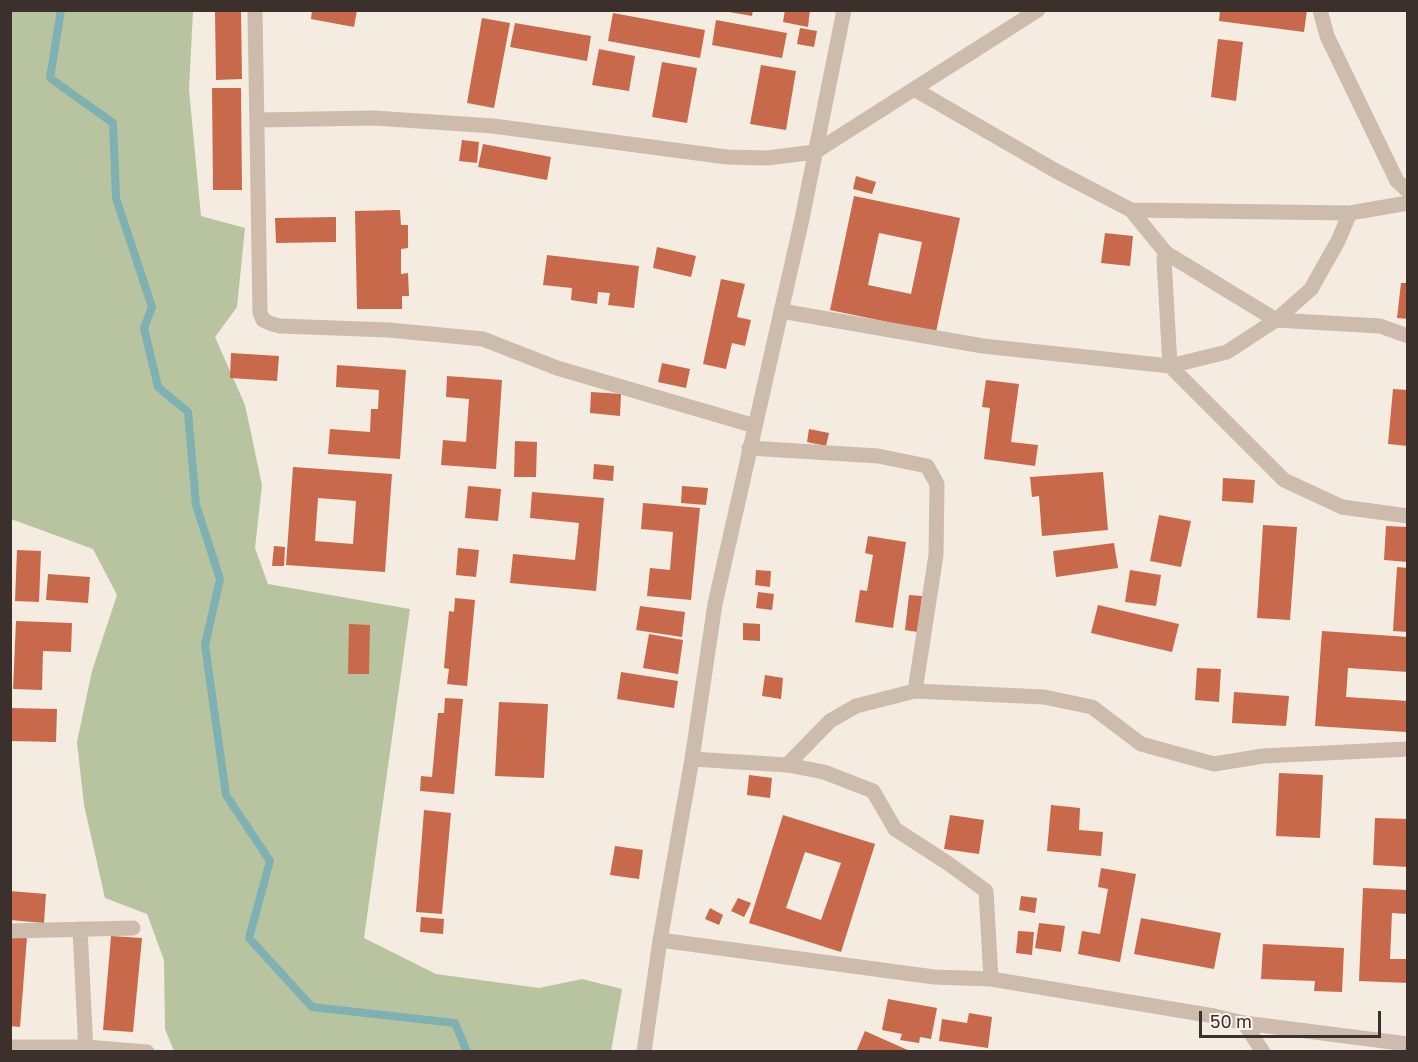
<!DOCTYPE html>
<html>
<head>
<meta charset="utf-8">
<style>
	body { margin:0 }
	#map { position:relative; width:1418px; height:1062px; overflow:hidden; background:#f4ebe1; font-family:"Golos Text",sans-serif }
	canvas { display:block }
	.frame { position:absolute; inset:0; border:12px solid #3b302b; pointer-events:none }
	.scale { position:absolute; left:1199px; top:1011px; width:182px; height:27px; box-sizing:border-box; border:3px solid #3b302b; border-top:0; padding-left:8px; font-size:18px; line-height:21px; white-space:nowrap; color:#3b302b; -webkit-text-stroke:4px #fbf5ee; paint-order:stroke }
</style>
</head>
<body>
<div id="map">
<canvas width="1418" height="1062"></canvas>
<div class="frame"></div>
<div class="scale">50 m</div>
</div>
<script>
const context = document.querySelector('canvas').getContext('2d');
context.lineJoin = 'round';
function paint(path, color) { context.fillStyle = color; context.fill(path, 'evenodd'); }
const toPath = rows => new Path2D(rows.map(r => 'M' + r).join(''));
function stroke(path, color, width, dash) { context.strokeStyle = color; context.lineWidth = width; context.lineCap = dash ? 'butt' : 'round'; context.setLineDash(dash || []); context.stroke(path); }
const green = toPath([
	[11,11,193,11,189,90,201,216,245,228,237,307,215,337,245,405,262,485,255,548,268,584,410,609,364,938,436,974,539,988,582,979,622,989,611,1051,174,1051,165,1029,164,960,147,914,105,898,84,805,77,742,92,671,117,595,93,549,11,519]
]);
const stream = toPath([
	[61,10,50,78,113,123,116,198,152,307,144,328,158,387,188,412,196,505,220,579,205,645,226,795,270,861,249,938,312,1007,455,1023,467,1052]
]);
const building = toPath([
	[215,10,241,10,242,79,216,80],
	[312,10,357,10,354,27,311,19],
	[729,10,753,10,752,16,729,12],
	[785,10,810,10,808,27,783,22],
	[1220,10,1307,10,1304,32,1219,21],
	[613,13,705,30,700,58,608,41],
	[482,18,510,23,494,108,467,103],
	[716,20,787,33,782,58,712,45],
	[515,23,591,36,587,61,510,47],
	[800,28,817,31,814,47,797,44],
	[1218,39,1243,42,1236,101,1211,97],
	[599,49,635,56,629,91,592,85],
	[662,62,697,68,687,123,652,117],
	[761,65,796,71,786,130,750,124],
	[212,88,241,88,242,190,213,190],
	[462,140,479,142,477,163,459,161],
	[483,144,551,157,547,180,478,167],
	[856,176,876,182,872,194,853,189],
	[854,196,960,218,936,332,830,310],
	[879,233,922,242,911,294,868,285],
	[400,210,401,225,408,225,408,248,401,249,401,274,408,273,409,296,402,296,402,309,357,309,355,211],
	[336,217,336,242,276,243,275,218],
	[1105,233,1133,236,1130,266,1101,263],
	[657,247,696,256,691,277,653,268],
	[547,255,639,266,634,308,608,305,610,293,598,292,597,304,571,300,572,288,543,285],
	[721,279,745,284,737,317,751,320,745,346,732,343,726,369,703,364],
	[1401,283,1408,283,1408,319,1397,318],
	[231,353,279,356,277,381,230,378],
	[662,363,690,369,686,388,658,382],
	[337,365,406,370,400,459,328,454,330,429,370,432,371,409,378,409,379,390,336,387],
	[447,376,502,380,496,469,441,465,443,440,466,442,469,399,446,397],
	[986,380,1019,384,1011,442,1038,445,1035,466,984,459,990,408,982,407],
	[1393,389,1408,390,1408,446,1388,444],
	[591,392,621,394,620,416,590,413],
	[809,429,829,433,826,446,807,442],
	[515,441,537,442,536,477,514,477],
	[594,464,614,466,613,481,593,479],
	[293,467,392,474,385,572,286,565],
	[318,498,356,501,353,544,315,541],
	[1103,472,1108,530,1042,536,1039,496,1032,497,1030,477],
	[1223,478,1255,480,1253,503,1222,501],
	[468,486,501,489,498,521,465,518],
	[682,486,708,488,706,505,681,503],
	[532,492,604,498,596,591,510,583,513,554,575,560,579,523,530,518],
	[643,503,700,508,691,600,647,596,650,568,670,570,673,532,641,529],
	[1159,515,1191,521,1181,567,1150,561],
	[1263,525,1297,527,1290,620,1257,618],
	[1386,526,1408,527,1408,562,1384,560],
	[868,536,906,542,893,628,855,622,860,590,867,591,873,555,865,553],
	[1114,543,1118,568,1056,577,1053,551],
	[274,546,285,547,284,566,272,566],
	[458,548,479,550,476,577,456,575],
	[17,550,41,551,39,602,15,601],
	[1397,567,1408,568,1408,632,1393,631],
	[756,570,771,571,770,587,755,585],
	[1130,570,1161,575,1156,606,1125,602],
	[48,574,90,577,88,603,46,600],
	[758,592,774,594,772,610,756,608],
	[909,595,922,596,918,632,905,630],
	[455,598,475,600,467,686,447,684,449,669,444,668,449,611,454,612],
	[1098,605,1179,624,1172,652,1091,633],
	[640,606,685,612,682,637,636,630],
	[16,621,72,623,71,652,43,651,42,690,13,689],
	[743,623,760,624,760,641,743,640],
	[349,624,370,625,369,674,348,674],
	[1322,631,1408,637,1408,672,1348,668,1346,697,1408,701,1406,732,1315,726],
	[649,634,683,640,678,674,643,668],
	[1197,668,1221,669,1219,702,1195,700],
	[621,672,678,681,674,708,617,699],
	[765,675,783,678,781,699,762,696],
	[1234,692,1289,696,1286,726,1232,723],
	[445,698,463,699,454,794,420,791,421,776,432,777,438,713,444,713],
	[499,702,548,704,544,778,495,776],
	[10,708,57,709,56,742,10,741],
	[1279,773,1323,775,1320,838,1276,836],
	[749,775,772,778,770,798,747,795],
	[1051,805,1080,808,1079,830,1103,832,1101,856,1047,851],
	[424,810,451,813,442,914,416,912],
	[783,815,875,844,841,952,749,923],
	[805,852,841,863,821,920,786,908],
	[950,815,984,820,979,854,944,849],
	[1375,818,1408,819,1408,867,1373,865],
	[615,846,643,850,639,879,610,875],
	[1101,868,1136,874,1120,962,1078,954,1082,931,1100,934,1108,889,1098,887],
	[1363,888,1408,890,1408,914,1392,913,1390,959,1408,959,1408,983,1359,981],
	[10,891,46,894,44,923,10,920],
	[1021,896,1037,898,1035,913,1019,910],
	[738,898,751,903,744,917,731,911],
	[710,908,723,915,719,925,705,919],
	[421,917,444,919,443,934,420,932],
	[1141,918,1221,933,1214,969,1134,954],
	[1039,923,1065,926,1061,952,1035,948],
	[1018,931,1034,932,1032,955,1016,953],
	[10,935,27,937,20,1027,10,1026],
	[111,936,142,938,133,1032,103,1030],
	[1263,944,1344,948,1342,992,1314,991,1315,981,1261,979],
	[888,999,937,1008,931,1039,920,1037,919,1043,900,1040,902,1034,882,1030],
	[969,1013,992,1017,988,1048,939,1041,942,1019,967,1023],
	[865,1031,912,1052,856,1052]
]);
const minor = toPath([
	[255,10,260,312,263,320,272,324,280,326,389,330,483,339,557,368,755,426],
	[1320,10,1327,36,1397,181,1408,191],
	[914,89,1056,171,1131,210,1350,213,1408,203],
	[257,120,374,118,493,126,727,157,767,158,815,152,1038,10],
	[1131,210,1166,253,1164,259,1170,366,1284,480,1342,507,1408,516],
	[1166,253,1276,320,1380,326,1408,336],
	[781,311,983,346,1170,366,1227,352,1276,320,1311,289,1338,241,1350,213],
	[749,448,878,456,927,466,937,484,936,555,915,691],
	[692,759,787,765,824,772,873,791,895,829,949,864,986,891,991,979],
	[787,765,830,721,856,706,915,691,1044,697,1092,707,1141,744,1214,764,1263,756,1408,749],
	[80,929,86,1052],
	[10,931,133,928],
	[660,940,934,977,991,979,1214,1016,1244,1023,1408,1044],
	[1244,1023,1263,1052],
	[10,1047,86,1047,147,1052],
	[644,1052,660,940,692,759,715,604,802,219,844,10]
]);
paint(green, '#b8c4a0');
stroke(stream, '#7fb0b2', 8);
paint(building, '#c8694b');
stroke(minor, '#cdbbac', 15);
</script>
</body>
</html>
